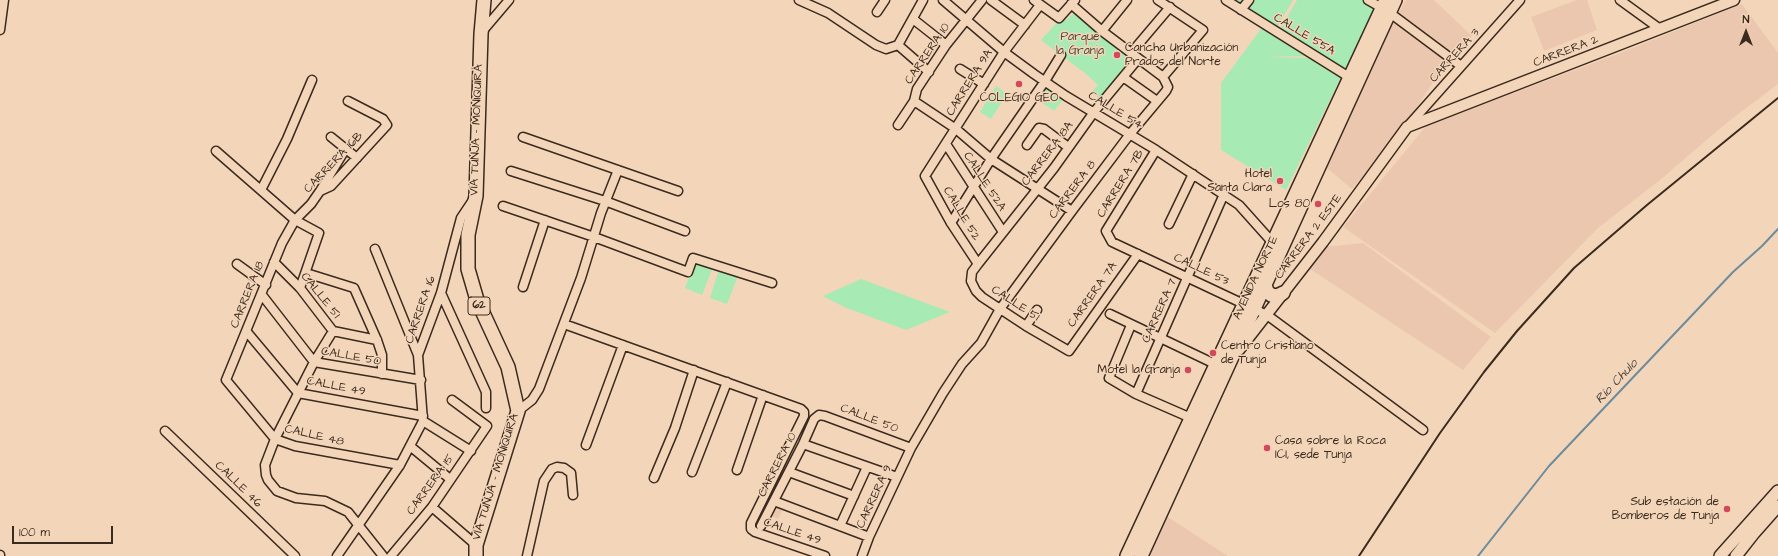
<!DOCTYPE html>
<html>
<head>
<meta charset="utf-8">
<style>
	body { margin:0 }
	#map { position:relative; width:1778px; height:556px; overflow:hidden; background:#f3d6ba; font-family:"Architects Daughter",sans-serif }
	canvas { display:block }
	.north { position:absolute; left:1726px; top:12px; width:40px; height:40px; -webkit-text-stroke:3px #f3d6ba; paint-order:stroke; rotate:0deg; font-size:11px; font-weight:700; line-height:16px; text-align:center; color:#3b2a1e }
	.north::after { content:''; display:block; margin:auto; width:14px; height:18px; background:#3b2a1e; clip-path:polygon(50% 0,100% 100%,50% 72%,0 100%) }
	.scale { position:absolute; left:12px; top:526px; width:101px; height:18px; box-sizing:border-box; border:2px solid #3b2a1e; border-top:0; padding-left:5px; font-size:12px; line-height:14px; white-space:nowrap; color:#3b2a1e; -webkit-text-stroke:3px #f3d6ba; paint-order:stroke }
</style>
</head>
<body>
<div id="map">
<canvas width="1778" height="556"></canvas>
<div class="north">N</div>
<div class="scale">100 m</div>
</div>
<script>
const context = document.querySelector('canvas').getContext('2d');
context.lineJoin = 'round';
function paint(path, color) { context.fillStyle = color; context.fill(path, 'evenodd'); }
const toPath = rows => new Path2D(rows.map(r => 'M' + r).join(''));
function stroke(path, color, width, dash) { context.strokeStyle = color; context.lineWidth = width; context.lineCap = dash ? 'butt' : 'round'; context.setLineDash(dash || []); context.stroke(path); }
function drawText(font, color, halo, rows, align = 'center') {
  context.font = font + ' "Architects Daughter",sans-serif'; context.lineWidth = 3; context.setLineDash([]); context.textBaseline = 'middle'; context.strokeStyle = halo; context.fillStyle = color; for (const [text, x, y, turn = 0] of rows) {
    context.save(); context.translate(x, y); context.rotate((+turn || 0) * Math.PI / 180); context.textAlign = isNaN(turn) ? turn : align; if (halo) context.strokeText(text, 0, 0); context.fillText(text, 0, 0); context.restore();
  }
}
const built = toPath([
	[1406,0,1434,0,1472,36,1433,82,1405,126,1352,189,1322,164,1370,63],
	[1577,0,1587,0,1597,30,1544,51,1531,17],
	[1742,4,1778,53,1778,84,1724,125,1660,180,1598,228,1495,333,1343,227,1426,126,1620,53],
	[1363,243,1491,337,1463,370,1310,269,1324,247],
	[775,505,783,509,778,519,770,515],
	[1165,515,1228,556,1145,556]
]);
const green = toPath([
	[1227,0,1293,0,1275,31,1264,24,1266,19,1246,13],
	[1297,0,1367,0,1374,3,1373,15,1347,73,1279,31],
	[1075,12,1134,60,1102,100,1091,93,1098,85,1086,74,1041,40,1062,17,1066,20],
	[1263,26,1310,56,1264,57,1314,58,1342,75,1286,190,1221,150,1221,83],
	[1045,81,1066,96,1054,111,1031,95],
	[996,86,1007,94,991,119,980,112],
	[695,261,713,267,702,295,685,288],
	[719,269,738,276,727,304,710,298],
	[861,279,950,312,906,330,844,307,823,296]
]);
const stream = toPath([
	[1478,556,1549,466,1733,272,1762,246,1778,229]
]);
const minor = toPath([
	[799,0,828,13,876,45,886,49,898,45,923,0],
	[943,0,1004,52,1034,74,1066,96,1156,150,1239,205,1273,243],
	[991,0,1025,25],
	[1034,0,1059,18,1075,0],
	[1158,0,1203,30,1163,77],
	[1226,0,1349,77],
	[1368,0,1382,8],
	[1620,0,1660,29],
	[1241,10,1249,0],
	[877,12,885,0],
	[1390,13,1461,66],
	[913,19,946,45],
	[0,30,4,0],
	[1102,31,1127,0],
	[481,33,509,0],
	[898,45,929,72],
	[1131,53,1170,7],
	[960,69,984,84],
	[1123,77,1157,101],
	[348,101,383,119,387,125,331,186,320,191,311,204,295,220,282,243,226,380,275,439,295,446,400,465],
	[914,101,956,129,991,159,1072,211],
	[898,125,914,101,917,89,946,45,982,0],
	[1408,126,1520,0],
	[331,137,357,158],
	[523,137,678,191],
	[946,144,1003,232],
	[1027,145,1039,128,1044,129,1068,147],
	[1156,150,1106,231,1112,242,1267,315,1423,430],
	[216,151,295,220,319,233,300,288],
	[511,171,605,201,685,231],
	[261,190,287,139,312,80],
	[320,191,345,150],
	[503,206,594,237,688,272,693,258,772,283],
	[951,223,991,159,1045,81,1061,55],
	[1169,224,1193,174],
	[375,249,418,355],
	[1138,254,1069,351,1026,326,982,297,976,291,971,281,972,272,978,264,1054,168,1094,112,1138,59],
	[274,262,300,288,333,331,377,340],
	[237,264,266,285],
	[978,264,951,223,925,176,1004,52,1040,5],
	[306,273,354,288,377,340,382,355,382,374],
	[523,287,545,220],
	[441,293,486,392,486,408],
	[262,295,314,362,421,380],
	[1110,314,1217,365],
	[564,324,801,409,804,412,804,416,751,523,751,529,755,532,825,556],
	[1131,325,1109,378,1136,394,1191,418],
	[1026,326,1037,310],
	[333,331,314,362,275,439,265,465,266,475,268,480,277,491,296,498,325,501,348,512,383,556],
	[247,332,298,393,423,416],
	[1136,394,1224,194],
	[518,411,532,400,539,389,581,278,601,213,618,170],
	[423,421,471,451],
	[165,431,295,556],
	[803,444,897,477],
	[586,445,623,345],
	[410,446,450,479],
	[737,470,763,395],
	[692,472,727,382],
	[789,472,854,496],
	[654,478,675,428,694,370],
	[774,501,869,537],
	[432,507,476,545],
	[761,526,803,444,814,419,819,415,825,416,911,448],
	[840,526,867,467],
	[0,555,0,556],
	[337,556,400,465,423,421,418,355,441,293,461,218,473,200],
	[391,556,432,507,487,426,452,400],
	[527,556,544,481,552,469,557,467,564,468,571,473,573,495],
	[862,556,869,537,911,448,943,393,962,364,981,343,1000,309,1072,211,1130,134,1166,91,1168,87,1163,77,1102,31,1071,4]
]);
const tertiary = toPath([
	[1239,350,1323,242,1407,127,1734,0]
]);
const secondary = toPath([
	[1720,556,1778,491],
	[1736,556,1754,533,1778,506]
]);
const primary = toPath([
	[1265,285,1267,291,1271,295,1277,296,1283,293],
	[476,556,476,545,518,411,508,367,477,300,468,269,468,235,476,196,481,34,484,0],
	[1127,556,1386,0],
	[1141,556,1395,0]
]);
const rail = toPath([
	[1359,556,1440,433,1484,372,1517,331,1574,268,1647,205,1778,98]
]);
const markers = [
	[1117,55,4,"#d1495b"],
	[1019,84,4,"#d1495b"],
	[1280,181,4,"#d1495b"],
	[1318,204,4,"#d1495b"],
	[1213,353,4,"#d1495b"],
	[1188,370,4,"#d1495b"],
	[1267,448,4,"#d1495b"],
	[1727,509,4,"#d1495b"]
];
const shields = [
	[479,306,22]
];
const shieldNames = [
	["62",479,306]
];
const streetNames = [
	["CALLE 55A",1304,35,31],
	["CARRERA 2",1566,52,-21],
	["CARRERA 10",928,54,-56],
	["CARRERA 3",1455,56,-48],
	["CARRERA 9A",970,83,-58],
	["CALLE 54",1115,111,31],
	["VÍA TUNJA - MONIQUIRÁ",477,130,-88],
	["CARRERA 8A",1048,154,-53],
	["CARRERA 16B",334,163,-46],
	["CALLE 52A",984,182,57],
	["CARRERA 7B",1121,184,-58],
	["CARRERA 8",1073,190,-53],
	["CALLE 52",961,214,59],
	["CARRERA 2 ESTE",1309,237,-53],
	["CALLE 53",1201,270,25],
	["AVENIDA NORTE",1256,278,-65],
	["CARRERA 18",248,295,-68],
	["CARRERA 7A",1093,295,-55],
	["CALLE 51",320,296,51],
	["CALLE 51",1015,304,33],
	["CARRERA 16",421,310,-71],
	["CARRERA 7",1160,311,-66],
	["CALLE 50",351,357,10],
	["CALLE 49",336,387,11],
	["CALLE 50",869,419,21],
	["CALLE 48",314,436,13],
	["CARRERA 10",778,465,-63],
	["VÍA TUNJA - MONIQUIRÁ",496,477,-73],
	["CALLE 46",238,485,44],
	["CARRERA 15",431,485,-54],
	["CARRERA 9",875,497,-65],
	["CALLE 49",792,532,19]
];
const parkNames = [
	["Parque",1080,37],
	["la Granja",1080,51]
];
const poiNames = [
	["Cancha Urbanización",1125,48,"left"],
	["Prados del Norte",1125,62,"left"],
	["COLEGIO GEO",1019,98,"center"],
	["Hotel",1272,174],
	["Santa Clara",1272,188],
	["Los 80",1310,204],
	["Centro Cristiano",1221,346,"left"],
	["de Tunja",1221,360,"left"],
	["Motel la Granja",1180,370],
	["Casa sobre la Roca",1275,441,"left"],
	["ICI, sede Tunja",1275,455,"left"],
	["Sub estación de",1719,502],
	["Bomberos de Tunja",1719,516]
];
const waterNames = [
	["Río Chulo",1617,382,-47]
];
paint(built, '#ecc7af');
paint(green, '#a7eab4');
stroke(stream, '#6e8b9c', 2);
stroke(minor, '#3b2a1e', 11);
stroke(tertiary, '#3b2a1e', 13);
stroke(secondary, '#3b2a1e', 14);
stroke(primary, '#3b2a1e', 16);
stroke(minor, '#f3d6ba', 8);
stroke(tertiary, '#f3d6ba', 10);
stroke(secondary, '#f3d6ba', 11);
stroke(primary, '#f3d6ba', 13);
stroke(rail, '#3b2a1e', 2);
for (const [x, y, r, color] of markers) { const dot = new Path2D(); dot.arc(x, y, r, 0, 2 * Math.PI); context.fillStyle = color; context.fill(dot); stroke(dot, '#f3d6ba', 1.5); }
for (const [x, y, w] of shields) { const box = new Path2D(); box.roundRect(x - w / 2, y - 9, w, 18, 3); context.fillStyle = '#f3d6ba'; context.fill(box); stroke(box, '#3b2a1e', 1); }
drawText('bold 11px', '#3b2a1e', null, shieldNames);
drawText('12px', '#3b2a1e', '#f3d6ba', streetNames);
drawText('12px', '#4b4734', '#f3d6ba', parkNames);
drawText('12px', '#3b2a1e', '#f3d6ba', poiNames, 'right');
drawText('italic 13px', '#48423e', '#f3d6ba', waterNames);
</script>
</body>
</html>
